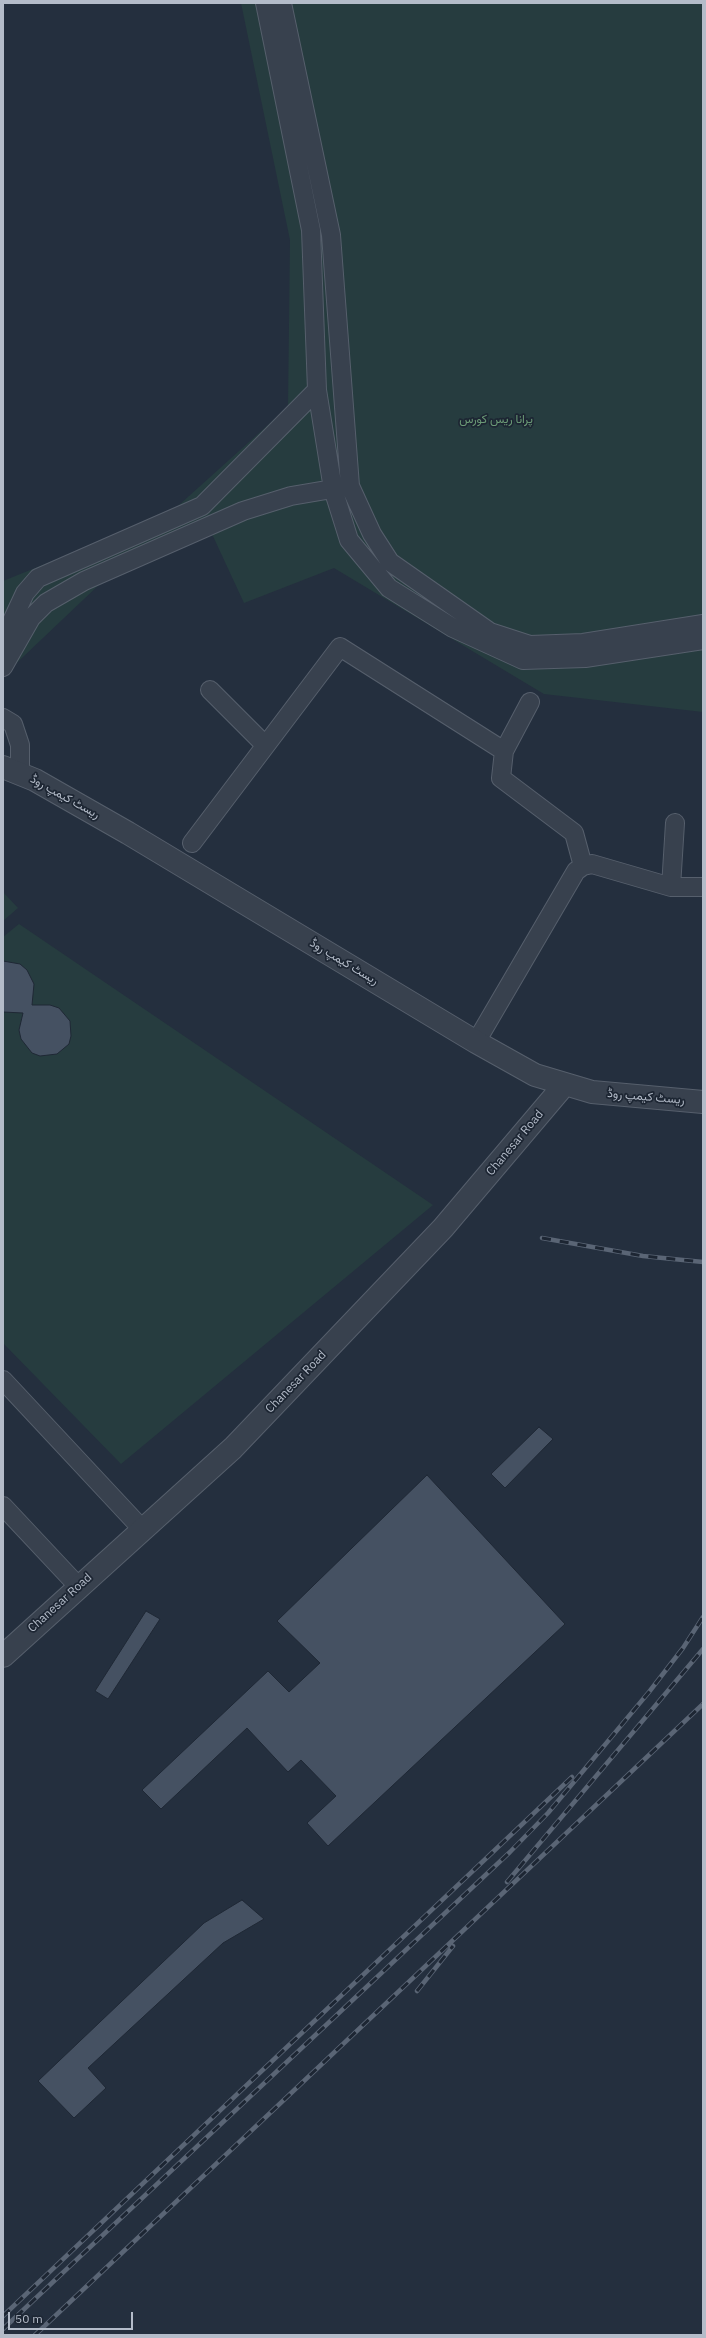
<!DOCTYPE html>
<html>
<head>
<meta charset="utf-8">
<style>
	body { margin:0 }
	#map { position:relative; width:706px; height:2338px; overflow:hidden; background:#242f3e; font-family:"IBM Plex Sans",sans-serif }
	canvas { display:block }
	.frame { position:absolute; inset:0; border:4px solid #b4bcc9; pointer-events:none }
	.scale { position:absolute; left:8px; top:2312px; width:125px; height:18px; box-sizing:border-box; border:2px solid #b4bcc9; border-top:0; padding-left:5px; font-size:12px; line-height:14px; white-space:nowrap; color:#b4bcc9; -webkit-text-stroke:3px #1d2633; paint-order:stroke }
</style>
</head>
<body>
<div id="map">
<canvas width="706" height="2338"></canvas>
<div class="frame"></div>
<div class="scale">50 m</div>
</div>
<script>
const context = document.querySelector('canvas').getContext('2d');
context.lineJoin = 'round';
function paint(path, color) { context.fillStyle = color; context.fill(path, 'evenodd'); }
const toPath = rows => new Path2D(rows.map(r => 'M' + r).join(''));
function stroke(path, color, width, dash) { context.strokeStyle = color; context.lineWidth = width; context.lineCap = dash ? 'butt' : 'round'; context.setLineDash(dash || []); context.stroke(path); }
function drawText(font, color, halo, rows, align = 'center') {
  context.font = font + ' "IBM Plex Sans",Vazirmatn,sans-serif'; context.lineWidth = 3.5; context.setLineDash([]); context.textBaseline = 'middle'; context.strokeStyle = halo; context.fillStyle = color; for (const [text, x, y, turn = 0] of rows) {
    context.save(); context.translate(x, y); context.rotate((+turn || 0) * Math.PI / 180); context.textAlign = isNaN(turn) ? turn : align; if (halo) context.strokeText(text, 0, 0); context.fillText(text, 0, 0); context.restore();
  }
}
const green = toPath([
	[241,3,703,3,703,712,544,694,334,568,244,603,212,534,103,581,3,676,3,581,169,514,288,407,290,240],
	[3,892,18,908,3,921],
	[19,924,433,1205,121,1464,3,1343,3,937]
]);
const building = toPath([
	[3,961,20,964,27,970,34,984,32,1005,50,1005,59,1008,70,1021,71,1036,69,1044,57,1054,40,1056,32,1053,21,1039,19,1030,23,1013,3,1012,3,961],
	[539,1427,553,1439,505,1488,491,1474,539,1427],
	[427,1475,565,1624,328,1846,307,1823,336,1796,301,1760,288,1772,247,1728,161,1809,142,1790,268,1671,289,1692,320,1663,277,1621,427,1475],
	[146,1611,160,1619,108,1699,95,1691,146,1611],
	[242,1900,264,1919,223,1943,88,2068,106,2088,74,2118,38,2081,204,1923,242,1900]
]);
const minor = toPath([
	[265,3,311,230,317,390,333,489,349,540,389,588,453,628,523,660,585,658,703,640],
	[282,3,331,235,350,486,372,534,390,562,490,632,530,645,583,643,703,624],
	[3,648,11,623,25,593,38,578,202,506,317,390],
	[3,667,31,618,46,603,84,581,243,511,291,496,344,487],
	[210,690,265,745],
	[3,718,13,724,20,745,20,774],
	[504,751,530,702],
	[192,843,340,647,504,751,501,778,574,833,583,866],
	[671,887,675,823],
	[476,1042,576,871,583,866,592,864,671,887,703,887],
	[3,1380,143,1530],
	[3,1506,78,1586]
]);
const tertiary = toPath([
	[3,767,35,780,128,833,476,1042,535,1075,592,1092,703,1102],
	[3,1656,233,1448,443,1228,565,1084]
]);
const rail = toPath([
	[542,1238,643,1256,703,1262],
	[507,1882,703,1649],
	[417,1991,453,1946],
	[3,2316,572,1777],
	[3,2329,510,1852,548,1813,649,1692,683,1648,703,1617],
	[35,2335,703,1704]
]);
const parkNames = [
	["پرانا ریس کورس",496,420]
];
const streetNames = [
	["ریسٹ کیمپ روڈ",65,797,29],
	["ریسٹ کیمپ روڈ",344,962,31],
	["ریسٹ کیمپ روڈ",646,1097,5],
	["Chanesar Road",515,1143,-50],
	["Chanesar Road",296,1382,-46],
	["Chanesar Road",60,1603,-42]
];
paint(green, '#263c3f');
paint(building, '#455162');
stroke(building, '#1f2835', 1);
stroke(minor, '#565f6c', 20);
stroke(tertiary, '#565f6c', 24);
stroke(minor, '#38414e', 18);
stroke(tertiary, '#38414e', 22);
stroke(rail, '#5a6575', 4.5);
stroke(rail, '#1d2633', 3, [9]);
drawText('12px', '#6b9a76', '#1d2633', parkNames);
drawText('12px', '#b4bcc9', '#1d2633', streetNames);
</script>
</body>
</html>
